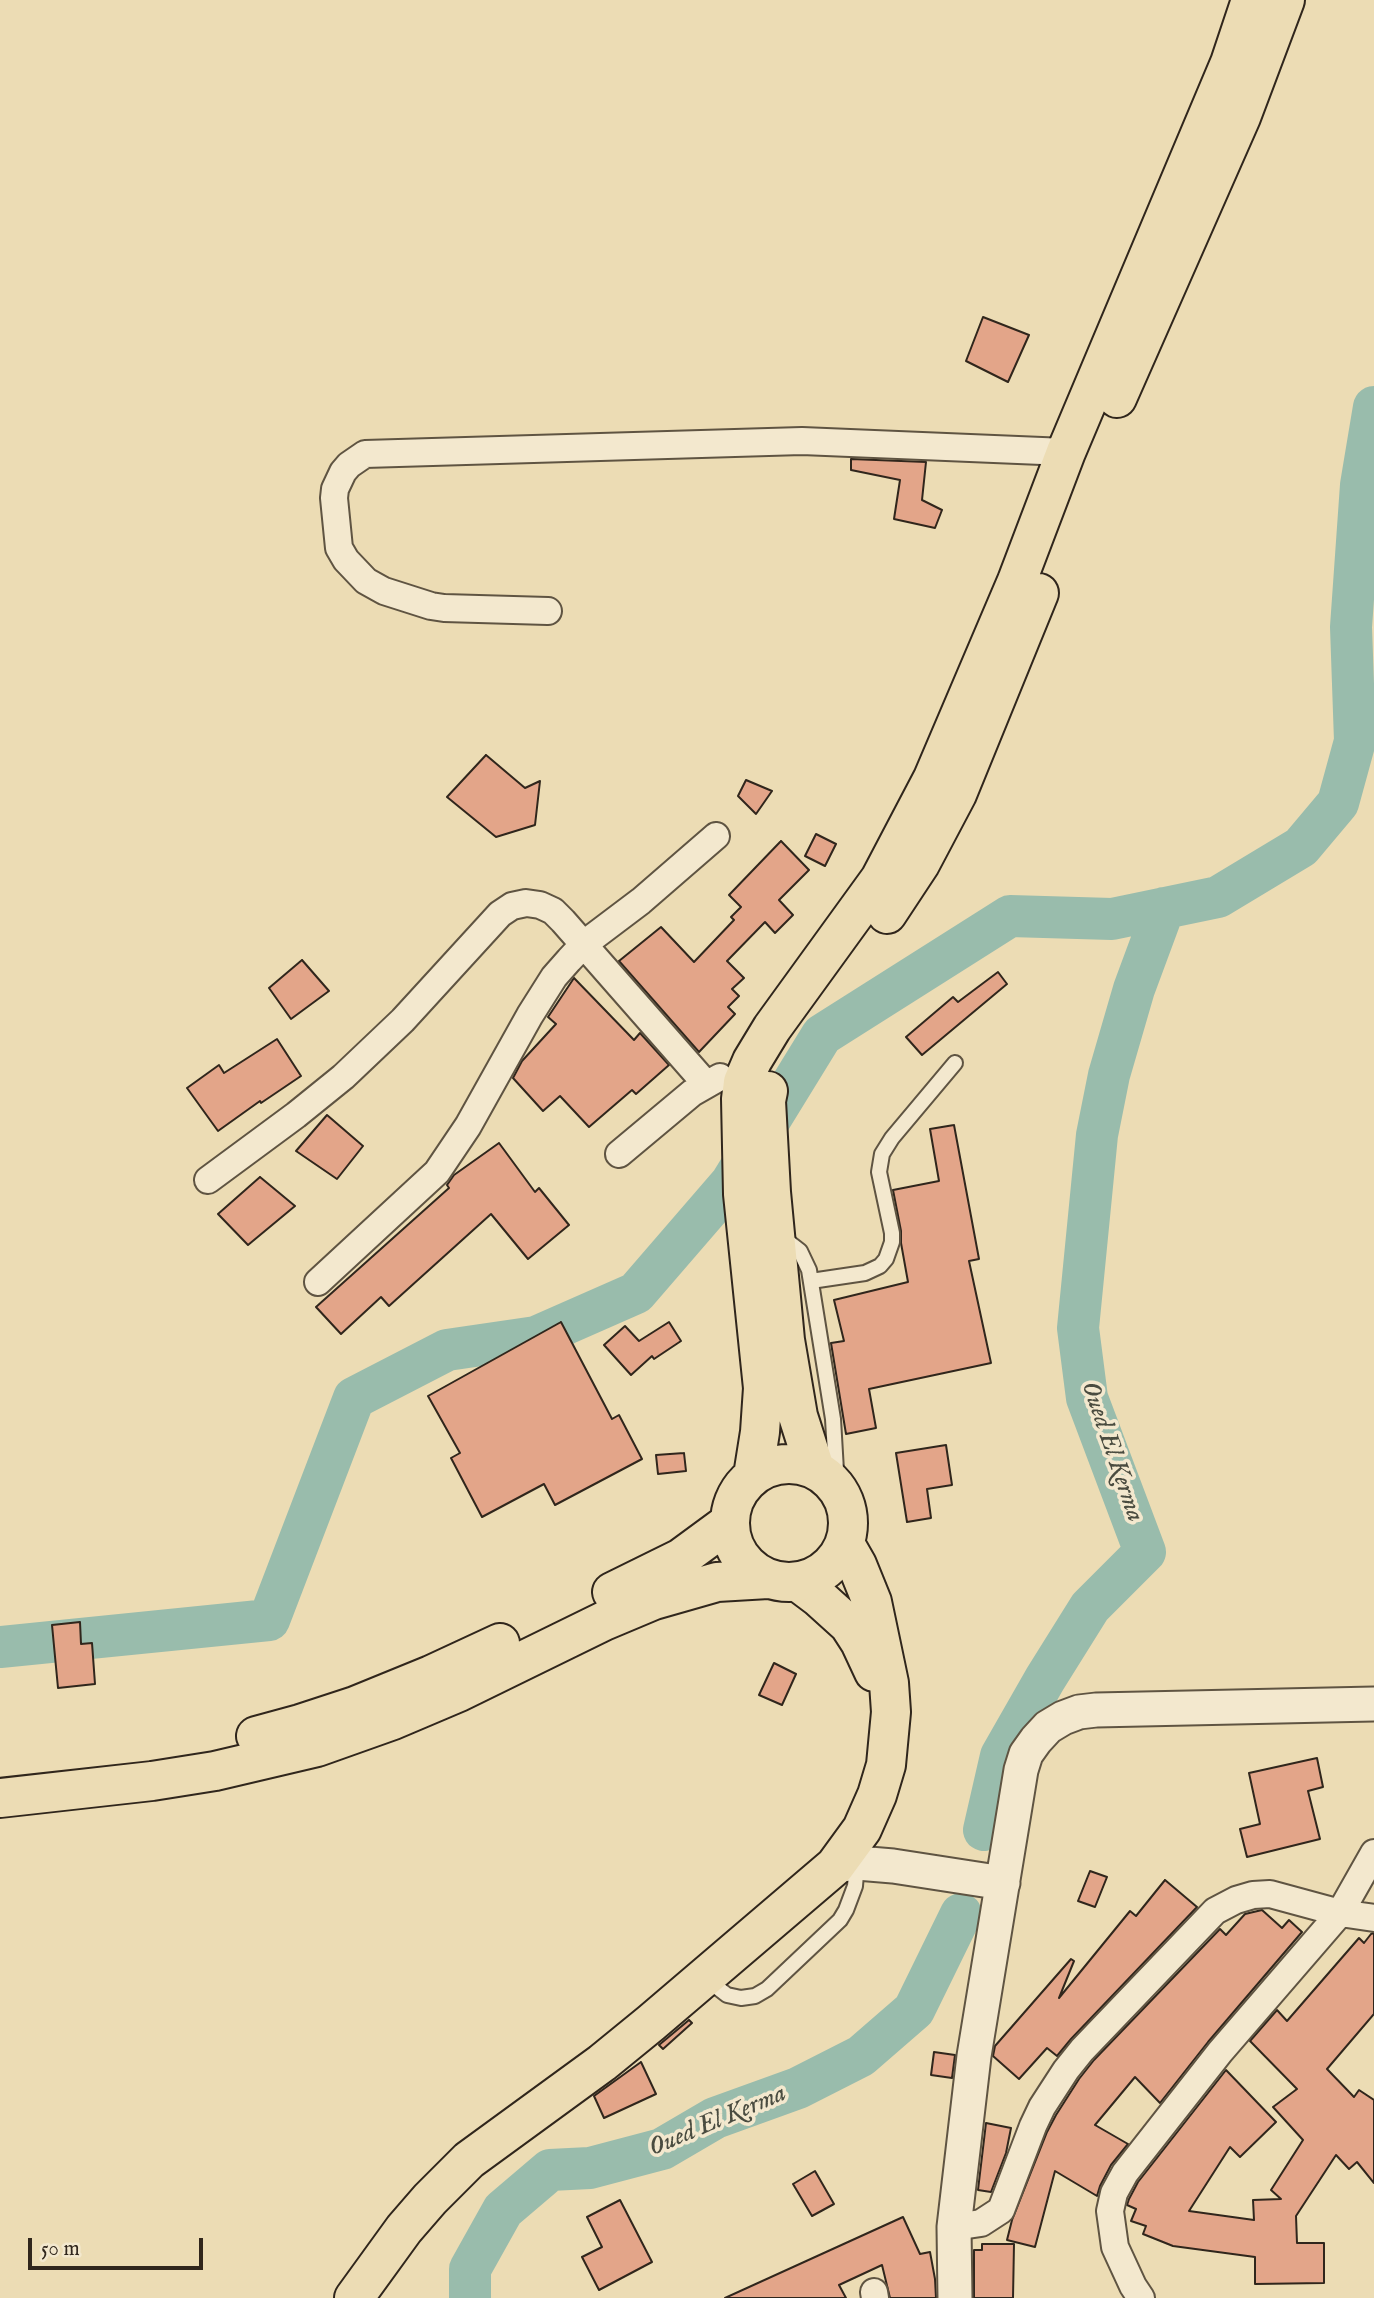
<!DOCTYPE html>
<html>
<head>
<meta charset="utf-8">
<style>
	body { margin:0 }
	#map { position:relative; width:1374px; height:2298px; overflow:hidden; background:#ecdcb4; font-family:"IM FELL English",serif }
	canvas { display:block }
	.scale { position:absolute; left:28px; top:2238px; width:175px; height:32px; box-sizing:border-box; border:4px solid #30261c; border-top:0; padding-left:9px; font-size:21px; line-height:24px; white-space:nowrap; color:#30261c; -webkit-text-stroke:5px #f3e8ce; paint-order:stroke }
</style>
</head>
<body>
<div id="map">
<canvas width="1374" height="2298"></canvas>
<div class="scale">50 m</div>
</div>
<script>
const context = document.querySelector('canvas').getContext('2d');
context.lineJoin = 'round';
const toPath = rows => new Path2D(rows.map(r => 'M' + r).join(''));
function stroke(path, color, width, dash) { context.strokeStyle = color; context.lineWidth = width; context.lineCap = dash ? 'butt' : 'round'; context.setLineDash(dash || []); context.stroke(path); }
function paint(path, color) { context.fillStyle = color; context.fill(path, 'evenodd'); }
function drawText(font, color, halo, rows, align = 'center') {
  context.font = font + ' "IM FELL English",serif'; context.lineWidth = 7; context.setLineDash([]); context.textBaseline = 'middle'; context.strokeStyle = halo; context.fillStyle = color; for (const [text, x, y, turn = 0] of rows) {
    context.save(); context.translate(x, y); context.rotate((+turn || 0) * Math.PI / 180); context.textAlign = isNaN(turn) ? turn : align; if (halo) context.strokeText(text, 0, 0); context.fillText(text, 0, 0); context.restore();
  }
}
const river = toPath([
	[0,1647,269,1620,354,1398,447,1350,536,1337,636,1293,731,1183,822,1035,1010,916,1112,919,1218,897,1301,847,1338,803,1355,741,1351,627,1361,485,1374,407],
	[984,1830,1001,1756,1045,1679,1090,1607,1145,1552,1087,1398,1078,1328,1097,1135,1109,1075,1134,989,1164,908],
	[470,2298,470,2269,503,2210,550,2170,590,2168,662,2149,715,2118,798,2088,861,2056,914,2010,961,1914]
]);
const building = toPath([
	[983,317,1029,335,1008,382,966,361,983,317],
	[851,459,926,462,922,500,942,510,935,528,894,519,900,480,851,470,851,459],
	[486,755,525,788,540,781,535,825,496,837,447,797,486,755],
	[746,780,772,791,756,814,738,796,746,780],
	[816,834,836,844,825,866,805,856,816,834],
	[781,841,809,870,779,900,793,915,775,933,765,922,727,961,744,978,732,989,739,996,728,1007,735,1014,699,1052,619,961,661,927,694,962,734,920,731,917,741,907,729,895,781,841],
	[302,960,329,991,291,1019,269,988,302,960],
	[998,972,1007,984,922,1055,906,1037,953,997,958,1002,998,972],
	[574,978,634,1040,640,1033,669,1065,636,1094,632,1090,589,1127,560,1096,543,1111,513,1078,522,1061,556,1024,548,1017,574,978],
	[277,1039,301,1076,261,1103,260,1101,218,1131,187,1088,219,1065,224,1073,277,1039],
	[327,1115,363,1146,337,1179,296,1151,327,1115],
	[954,1125,979,1259,969,1261,991,1363,869,1389,876,1428,846,1434,831,1343,844,1341,834,1300,908,1282,901,1243,901,1231,893,1190,939,1181,930,1129,954,1125],
	[499,1143,535,1192,539,1188,569,1225,528,1259,491,1214,389,1306,381,1297,341,1334,316,1307,449,1188,447,1185,454,1175,499,1143],
	[260,1177,295,1206,248,1245,218,1214,260,1177],
	[561,1322,612,1419,619,1415,642,1459,555,1505,544,1484,482,1517,451,1458,460,1453,428,1396,561,1322],
	[669,1322,681,1341,654,1359,652,1356,631,1375,604,1345,625,1326,639,1341,669,1322],
	[946,1445,952,1485,927,1489,931,1518,907,1522,896,1453,946,1445],
	[684,1453,686,1471,658,1474,656,1455,684,1453],
	[80,1622,81,1644,92,1643,95,1684,58,1688,52,1625,80,1622],
	[774,1663,796,1674,782,1705,759,1695,774,1663],
	[1317,1758,1323,1787,1308,1791,1320,1839,1247,1857,1240,1829,1260,1824,1249,1773,1317,1758],
	[1090,1871,1107,1877,1095,1907,1078,1901,1090,1871],
	[1165,1880,1197,1907,1071,2039,1057,2056,1047,2048,1019,2079,993,2056,995,2046,1071,1959,1074,1961,1059,1998,1130,1911,1136,1916,1165,1880],
	[1262,1910,1282,1928,1289,1920,1302,1932,1208,2042,1160,2103,1135,2077,1095,2125,1128,2144,1111,2165,1100,2186,1097,2196,1055,2171,1035,2247,1007,2240,1012,2220,1047,2132,1056,2115,1079,2079,1094,2060,1220,1929,1226,1935,1245,1914,1262,1910],
	[1374,1933,1374,2014,1327,2069,1354,2097,1359,2090,1374,2100,1374,2183,1357,2162,1349,2169,1336,2155,1296,2216,1297,2243,1324,2243,1324,2283,1255,2284,1255,2257,1173,2246,1143,2234,1146,2226,1131,2221,1136,2209,1127,2205,1129,2199,1138,2182,1226,2070,1276,2122,1240,2157,1230,2147,1189,2211,1254,2220,1253,2200,1281,2199,1271,2190,1303,2140,1273,2107,1297,2089,1250,2041,1277,2010,1287,2021,1359,1938,1364,1943,1371,1934,1374,1933],
	[689,2020,692,2023,663,2049,659,2045,689,2020],
	[934,2052,955,2055,952,2078,931,2075,934,2052],
	[641,2062,656,2094,604,2118,594,2096,641,2062],
	[986,2123,1011,2128,1006,2153,991,2192,978,2190,986,2123],
	[815,2171,834,2204,812,2216,793,2184,815,2171],
	[620,2200,652,2262,599,2290,582,2257,602,2247,587,2217,620,2200],
	[903,2217,920,2254,930,2252,935,2279,936,2298,890,2298,882,2265,839,2285,846,2298,725,2298,903,2217],
	[982,2244,1014,2244,1013,2298,974,2298,974,2250,982,2250,982,2244]
]);
const service = toPath([
	[782,1237,800,1251,809,1270,833,1419,837,1488],
	[811,1281,865,1273,880,1266,886,1259,892,1242,892,1233,879,1172,882,1154,892,1138,955,1063],
	[705,1978,727,1995,741,1998,755,1996,767,1989,840,1920,846,1910,855,1886,857,1863]
]);
const minor = toPath([
	[548,611,444,608,431,606,384,591,366,581,346,560,339,548,334,498,335,489,343,472,349,465,365,454,802,441,1066,452],
	[619,1154,692,1093,720,1077],
	[208,1180,296,1115,343,1077,403,1020,500,914,512,906,526,903,540,905,553,911,563,921,706,1084],
	[318,1282,437,1172,468,1126,530,1015,554,977,569,960,584,944,641,901,716,836],
	[954,2227,981,2223,1001,2210,1033,2126,1042,2107,1066,2070,1082,2050,1215,1911,1236,1900,1253,1895,1270,1894,1340,1913,1374,1918],
	[874,2292,875,2298],
	[1141,2298,1133,2286,1115,2247,1110,2211,1114,2193,1125,2173,1220,2052,1340,1913,1374,1853]
]);
const tertiary = toPath([
	[835,1866,857,1863,893,1866,1003,1883],
	[955,2298,954,2227,974,2056,1021,1770,1026,1754,1036,1740,1048,1727,1063,1718,1079,1712,1096,1710,1374,1704]
]);
const primary = toPath([
	[798,1582,818,1597,849,1625,860,1642,874,1672],
	[354,2298,404,2229,430,2199,469,2160,602,2063,651,2023,835,1866,862,1829,877,1795,886,1765,891,1712,889,1683,872,1602,857,1565,845,1544]
]);
const trunk = toPath([
	[1117,398,1241,117,1285,0],
	[887,914,920,864,957,794,1039,593],
	[768,1091,766,1101,771,1192,785,1340,798,1416,815,1469],
	'730 1523a59 59 0 1 1 118 0a59 59 0 1 1-118 0Z',
	[753,1476,760,1432,763,1388,743,1194,741,1099,743,1082,752,1061,772,1028,880,879,933,778,1017,581,1066,452,1230,63,1251,0],
	[612,1592,681,1558,730,1522],
	[256,1736,300,1724,355,1706,431,1675,500,1643],
	[0,1798,152,1781,215,1771,317,1747,393,1720,459,1692,604,1621,654,1600,717,1582,768,1579]
]);
const waterNames = [
	["Oued El Kerma",1111,1452,71],
	["Oued El Kerma",718,2122,-23]
];
stroke(river, '#99bcac', 42);
paint(building, '#e3a589');
stroke(building, '#30261c', 2);
stroke(service, '#5f5442', 18);
stroke(minor, '#5f5442', 30);
stroke(tertiary, '#5f5442', 37);
stroke(primary, '#30261c', 42);
stroke(trunk, '#30261c', 42);
stroke(service, '#f3e8ce', 14);
stroke(minor, '#f3e8ce', 26);
stroke(tertiary, '#f3e8ce', 33);
stroke(primary, '#ecdcb4', 38);
stroke(trunk, '#ecdcb4', 38);
drawText('italic 26px', '#4a4c40', '#f3e8ce', waterNames);
</script>
</body>
</html>
